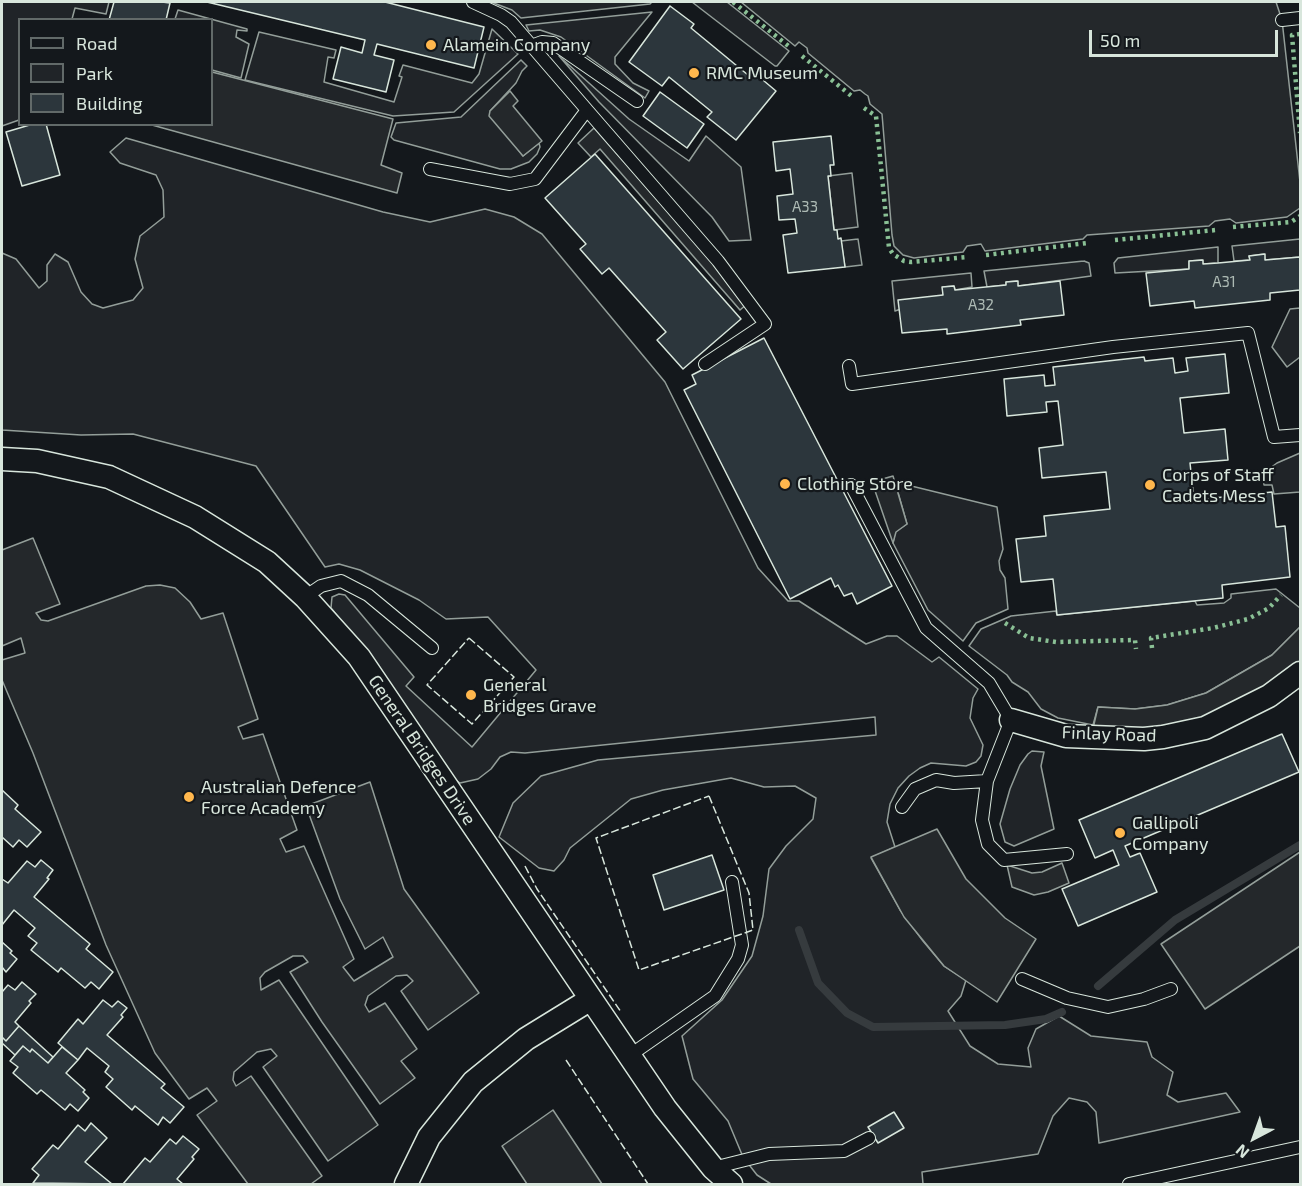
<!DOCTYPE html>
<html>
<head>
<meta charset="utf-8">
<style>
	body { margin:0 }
	#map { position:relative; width:1302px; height:1186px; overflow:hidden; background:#14181c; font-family:"Exo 2",sans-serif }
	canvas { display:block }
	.frame { position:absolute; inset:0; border:3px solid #d8e6dc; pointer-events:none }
	.legend { position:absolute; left:18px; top:18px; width:195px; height:108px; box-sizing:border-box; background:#14181c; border:2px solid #626a69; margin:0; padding:8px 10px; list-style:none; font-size:18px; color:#d8e6dc }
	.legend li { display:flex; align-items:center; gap:12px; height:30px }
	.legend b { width:30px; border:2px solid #626a69 }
	.north { position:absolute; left:1224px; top:1108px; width:60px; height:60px; -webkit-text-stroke:4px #14181c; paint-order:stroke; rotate:221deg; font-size:16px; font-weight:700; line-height:24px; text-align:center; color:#d8e6dc }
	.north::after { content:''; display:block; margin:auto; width:21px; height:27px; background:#d8e6dc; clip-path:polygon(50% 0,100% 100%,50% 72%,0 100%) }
	.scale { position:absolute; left:1089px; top:30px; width:189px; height:27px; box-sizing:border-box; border:3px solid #d8e6dc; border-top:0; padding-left:8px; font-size:18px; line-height:21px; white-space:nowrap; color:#d8e6dc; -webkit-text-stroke:4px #14181c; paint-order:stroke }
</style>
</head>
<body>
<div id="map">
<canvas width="1302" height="1186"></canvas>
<div class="frame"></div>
<ul class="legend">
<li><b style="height:8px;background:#14181c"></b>Road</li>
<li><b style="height:16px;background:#202428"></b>Park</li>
<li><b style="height:16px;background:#2c363c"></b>Building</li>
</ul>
<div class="north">N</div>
<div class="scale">50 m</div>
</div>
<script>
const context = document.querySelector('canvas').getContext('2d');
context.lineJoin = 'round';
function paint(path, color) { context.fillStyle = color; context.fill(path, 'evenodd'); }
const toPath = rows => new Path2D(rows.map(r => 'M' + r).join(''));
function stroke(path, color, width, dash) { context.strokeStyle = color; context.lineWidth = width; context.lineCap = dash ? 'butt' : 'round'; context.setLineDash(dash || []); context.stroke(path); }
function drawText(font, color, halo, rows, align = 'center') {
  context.font = font + ' "Exo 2",sans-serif'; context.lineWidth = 4.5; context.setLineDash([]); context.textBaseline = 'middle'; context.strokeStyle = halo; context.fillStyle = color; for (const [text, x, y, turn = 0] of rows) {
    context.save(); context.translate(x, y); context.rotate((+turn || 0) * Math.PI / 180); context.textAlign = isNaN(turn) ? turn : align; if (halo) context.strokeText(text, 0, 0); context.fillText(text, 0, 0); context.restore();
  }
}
const green = toPath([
	[2,2,109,2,106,14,75,8,72,19,20,20,19,120,2,126,2,2],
	[491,2,652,2,650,4,521,18,512,10,491,2],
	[692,2,727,2,789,51,777,66,775,66,692,2],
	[178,10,247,29,247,31,237,30,236,37,249,44,241,78,212,70,212,20,175,19,178,10],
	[652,12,615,57,615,64,633,83,649,91,645,98,561,37,540,30,529,31,526,25,652,12],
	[492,29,518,54,454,112,393,116,245,80,259,32,336,50,334,58,328,57,324,82,394,102,402,77,399,76,403,65,472,83,479,74,492,29],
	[559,56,629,119,689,161,706,136,741,167,751,240,729,241,712,217,599,102,559,56],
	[521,60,527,66,522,71,516,83,490,111,523,156,539,143,540,147,537,154,529,162,511,169,500,169,394,140,391,137,396,123,461,117,521,60],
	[126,138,383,212,430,222,485,209,514,217,542,234,665,382,758,568,788,601,799,601,866,644,887,636,897,636,932,662,939,657,978,689,973,698,970,718,983,745,981,756,976,762,966,766,931,763,920,768,909,776,898,788,890,804,887,822,895,847,871,858,900,910,923,941,944,966,966,980,961,996,948,1011,970,1046,998,1064,1031,1067,1028,1048,1036,1029,1059,1016,1091,1036,1147,1042,1152,1057,1173,1072,1167,1095,1178,1102,1226,1093,1240,1112,1099,1143,1096,1112,1087,1102,1069,1098,1053,1116,1038,1154,922,1172,923,1184,771,1184,757,1175,743,1157,728,1121,693,1079,682,1036,722,1000,752,956,763,916,769,869,786,846,813,819,816,798,795,786,764,787,731,778,663,790,631,799,570,848,564,860,554,871,539,868,499,837,513,803,541,776,598,760,876,735,875,717,525,753,511,752,500,757,491,769,478,779,460,783,450,776,369,655,331,608,332,597,339,594,345,595,414,677,406,686,472,747,536,670,488,617,446,619,419,600,360,570,339,564,325,567,256,466,133,434,81,435,2,430,2,253,16,259,39,288,47,281,47,265,55,254,68,262,81,292,92,304,103,308,133,300,143,288,135,259,140,236,164,217,163,190,156,175,120,163,110,152,126,138],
	[852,173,858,227,834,230,828,176,852,173],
	[858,239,862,265,845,267,841,241,858,239],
	[1300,239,1300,257,1265,260,1264,254,1249,256,1250,260,1234,261,1232,246,1300,239],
	[1218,247,1218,263,1203,264,1202,260,1189,261,1189,269,1115,273,1114,263,1118,258,1218,247],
	[1084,261,1089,263,1091,276,1018,286,1017,281,1006,282,1006,285,987,287,984,271,1084,261],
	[971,273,972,287,955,290,954,286,943,287,943,295,895,311,892,281,971,273],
	[1300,308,1300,357,1287,367,1272,347,1290,309,1300,308],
	[1300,453,1300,492,1274,494,1272,485,1264,485,1263,479,1266,471,1277,463,1300,453],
	[895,482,997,507,1003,549,999,561,1000,570,1005,578,1008,609,976,623,963,641,928,610,893,543,895,532,907,524,895,482],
	[1276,589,1300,608,1300,627,1272,655,1206,693,1167,705,1135,709,1098,707,1093,725,1058,718,1041,709,1028,692,1012,682,1007,675,969,646,981,629,1011,616,1056,611,1057,615,1195,601,1197,605,1224,603,1231,598,1231,594,1276,589],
	[1032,751,1044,752,1041,766,1054,829,1014,846,1005,842,1000,824,1010,789,1020,765,1028,754,1032,751]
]);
const parking = toPath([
	[741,2,1276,2,1282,20,1300,182,1300,208,1287,217,1236,223,1230,219,1215,221,1209,226,1087,235,1083,239,985,251,981,244,967,246,963,252,914,258,903,255,894,246,892,235,882,114,870,104,868,96,865,94,860,90,854,91,808,53,807,48,799,42,795,46,741,2],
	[212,72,393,119,381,165,402,173,397,193,152,125,212,124,212,72],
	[510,91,518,101,513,106,542,141,523,156,489,116,490,111,510,91],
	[594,128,748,303,740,310,600,149,591,157,578,143,594,128],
	[893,476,907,524,896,532,893,543,872,482,893,476],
	[33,538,60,604,36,613,41,620,48,621,146,586,160,585,175,588,190,602,201,619,223,613,258,719,238,727,243,739,263,734,297,830,280,839,286,852,304,846,354,959,343,967,354,981,393,957,383,937,365,949,340,899,306,806,370,782,404,889,479,993,428,1030,401,991,413,981,407,975,396,976,368,996,365,1005,369,1012,385,1003,417,1049,401,1061,415,1078,380,1104,322,1022,290,972,308,962,303,956,293,956,265,972,260,978,261,990,279,980,378,1125,328,1161,263,1067,277,1056,271,1049,257,1052,234,1072,233,1080,236,1086,251,1076,322,1176,311,1184,248,1184,197,1115,217,1101,207,1088,189,1099,155,1053,106,945,33,753,2,680,2,660,25,653,21,638,2,646,2,550,33,538],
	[1300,627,1300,673,1226,718,1091,737,1098,707,1135,709,1167,705,1206,693,1272,655,1300,627],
	[937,829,966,879,1005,918,1036,939,997,1002,944,966,904,917,871,857,937,829],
	[1300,852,1300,946,1205,1009,1161,944,1300,852],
	[1062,863,1069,883,1048,892,1034,895,1012,887,1007,865,1032,873,1042,872,1062,863],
	[553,1110,602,1184,527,1184,502,1146,553,1110]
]);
const stream = toPath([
	[799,930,818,983,847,1013,873,1027,1005,1025,1046,1019,1062,1012],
	[1098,986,1175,920,1300,845]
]);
const building = toPath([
	[114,2,162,2,170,3,166,20,109,20,114,2],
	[207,2,385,2,484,27,474,68,377,44,374,55,394,60,386,92,333,79,341,47,362,53,365,40,207,2],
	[670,6,694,24,691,28,748,75,751,70,776,91,736,140,707,117,712,112,669,77,662,86,629,62,670,6],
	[660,92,704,124,687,148,643,116,660,92],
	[33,124,46,124,60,175,22,186,6,132,33,124],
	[831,136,834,165,830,165,831,176,828,176,834,230,837,230,838,239,841,238,845,267,788,273,783,235,797,233,795,219,779,220,777,196,793,194,790,169,776,171,773,142,831,136],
	[595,154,741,319,683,369,657,340,666,332,609,268,602,274,580,249,586,244,545,198,595,154],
	[1265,254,1265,260,1300,257,1300,290,1270,293,1270,300,1195,308,1194,301,1150,306,1146,273,1189,269,1189,261,1203,260,1203,264,1218,263,1250,260,1249,256,1265,254],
	[1018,281,1018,286,1060,281,1064,315,1020,320,1021,325,947,334,947,329,902,333,898,300,943,295,942,287,954,286,955,290,1006,285,1006,282,1018,281],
	[764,338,892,586,857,604,852,593,844,596,838,585,835,587,831,578,790,599,684,390,696,384,692,375,764,338],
	[1225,354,1229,393,1180,398,1184,433,1225,429,1228,460,1190,463,1194,500,1272,492,1276,527,1285,526,1290,577,1222,585,1223,598,1057,615,1053,579,1021,582,1016,539,1046,536,1044,516,1110,509,1106,472,1042,478,1039,448,1063,445,1058,401,1046,402,1047,412,1007,416,1004,379,1044,375,1045,386,1055,385,1053,367,1144,357,1145,361,1173,358,1175,373,1188,371,1186,358,1225,354],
	[1282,734,1299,772,1125,846,1130,857,1140,853,1157,892,1078,926,1062,889,1119,865,1113,850,1095,858,1079,820,1282,734],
	[2,790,18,805,15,809,41,832,27,847,19,840,13,847,2,837,2,790],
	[712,855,724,890,664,910,653,875,712,855],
	[41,860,53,870,47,878,49,879,34,897,90,944,86,949,113,972,99,989,91,982,85,988,61,968,58,972,31,950,37,943,28,936,35,928,14,910,2,925,2,879,8,883,27,861,35,867,41,860],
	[2,942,12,951,10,953,17,959,6,972,2,967,2,942],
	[22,982,36,994,29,1001,31,1003,15,1022,19,1026,6,1041,2,1037,2,992,8,985,15,990,22,982],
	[103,1000,112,1007,118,1001,127,1008,121,1015,123,1017,107,1035,165,1084,161,1088,184,1107,170,1123,163,1117,158,1125,135,1106,132,1110,106,1087,113,1079,105,1072,109,1066,87,1048,78,1060,58,1043,78,1019,83,1024,103,1000],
	[19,1026,53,1057,48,1063,32,1049,30,1052,23,1046,15,1055,2,1043,2,1037,6,1041,19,1026],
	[23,1046,30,1052,32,1049,48,1063,62,1047,78,1060,66,1073,85,1090,83,1092,89,1098,78,1111,70,1104,65,1110,41,1090,37,1094,13,1073,18,1067,10,1061,23,1046],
	[894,1112,904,1128,878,1143,868,1127,894,1112],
	[91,1123,107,1138,85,1162,112,1184,33,1183,39,1175,32,1169,53,1145,58,1149,78,1125,85,1131,91,1123],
	[183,1136,199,1149,192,1157,194,1159,177,1179,183,1184,123,1184,145,1158,150,1162,170,1139,176,1144,183,1136]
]);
const lane = toPath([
	[1282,20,1300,18],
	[531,46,542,42,553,43,637,101],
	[587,110,718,261,765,324,705,364],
	[430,169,510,184,535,179,587,110,511,22,501,15,473,2],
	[849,366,852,384,1113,347,1248,333,1274,437,1300,435],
	[851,485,926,628,989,683,1011,720,987,781,982,820,988,844,1004,860,1067,854],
	[305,597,321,586,341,581,368,595,432,648],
	[902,807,915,789,936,780,954,783,987,781],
	[1022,979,1067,998,1108,1007,1144,999,1171,989],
	[629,1056,715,996,738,959,742,945,732,882],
	[713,1168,769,1154,844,1151,869,1138],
	[1129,1184,1300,1147]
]);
const street = toPath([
	[2,459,37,461,109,477,195,517,267,562,305,597,359,657,665,1108,713,1168,731,1184],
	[1011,720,1066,736,1144,739,1163,737,1205,728,1269,696,1300,673],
	[406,1184,429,1137,473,1082,526,1039,591,999]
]);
const hedge = toPath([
	[733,2,791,48],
	[1300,34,1292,35,1300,133],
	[802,56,854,98],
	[864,108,876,116,889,248,893,254,904,261,911,262,968,257],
	[1233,227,1291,222,1300,216],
	[1115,240,1216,230],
	[986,255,1087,243],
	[1005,623,1029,638,1056,642,1135,640,1136,649],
	[1152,648,1151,638,1213,628,1248,619,1269,608,1281,595]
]);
const fence = toPath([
	[469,638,514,677,472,724,427,685,469,638],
	[709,796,749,893,753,930,639,970,596,838,709,796],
	[525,866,537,889,621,1012],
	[566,1060,648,1184]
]);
const markers = [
	[431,45,6,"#ffb74d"],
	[694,73,6,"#ffb74d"],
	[785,484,6,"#ffb74d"],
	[1150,485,6,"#ffb74d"],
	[471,695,6,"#ffb74d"],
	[189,797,6,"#ffb74d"],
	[1120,833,6,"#ffb74d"]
];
const numberNames = [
	["A33",805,207],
	["A31",1224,282],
	["A32",981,305]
];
const poiNames = [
	["Alamein Company",443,45],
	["RMC Museum",706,73],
	["Corps of Staff",1162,475],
	["Cadets Mess",1162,496],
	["Clothing Store",797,484],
	["General",483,685],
	["Bridges Grave",483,706],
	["Australian Defence",201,787],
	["Force Academy",201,808],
	["Gallipoli",1132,823],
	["Company",1132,844]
];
const streetNames = [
	["Finlay Road",1109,734,2],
	["General Bridges Drive",422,750,56]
];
paint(green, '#202428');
stroke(green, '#939e99', 1.5);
paint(parking, '#24282b');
stroke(parking, '#939e99', 1.5);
stroke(stream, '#363b3e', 8);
paint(building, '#2c363c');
stroke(building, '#d8e6dc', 1.5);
stroke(lane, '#d8e6dc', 14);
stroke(street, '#d8e6dc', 25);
stroke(lane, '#14181c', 12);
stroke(street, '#14181c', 22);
stroke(hedge, '#8ac095', 4.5, [3, 4.5]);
stroke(fence, '#d8e6dc', 1.5, [8, 3]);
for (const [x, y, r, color] of markers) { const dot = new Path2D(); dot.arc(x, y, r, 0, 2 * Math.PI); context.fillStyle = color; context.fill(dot); stroke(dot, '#14181c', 2); }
drawText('15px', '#adbab4', null, numberNames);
drawText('18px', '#d8e6dc', '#14181c', poiNames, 'left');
drawText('18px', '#d8e6dc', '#14181c', streetNames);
</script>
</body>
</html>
